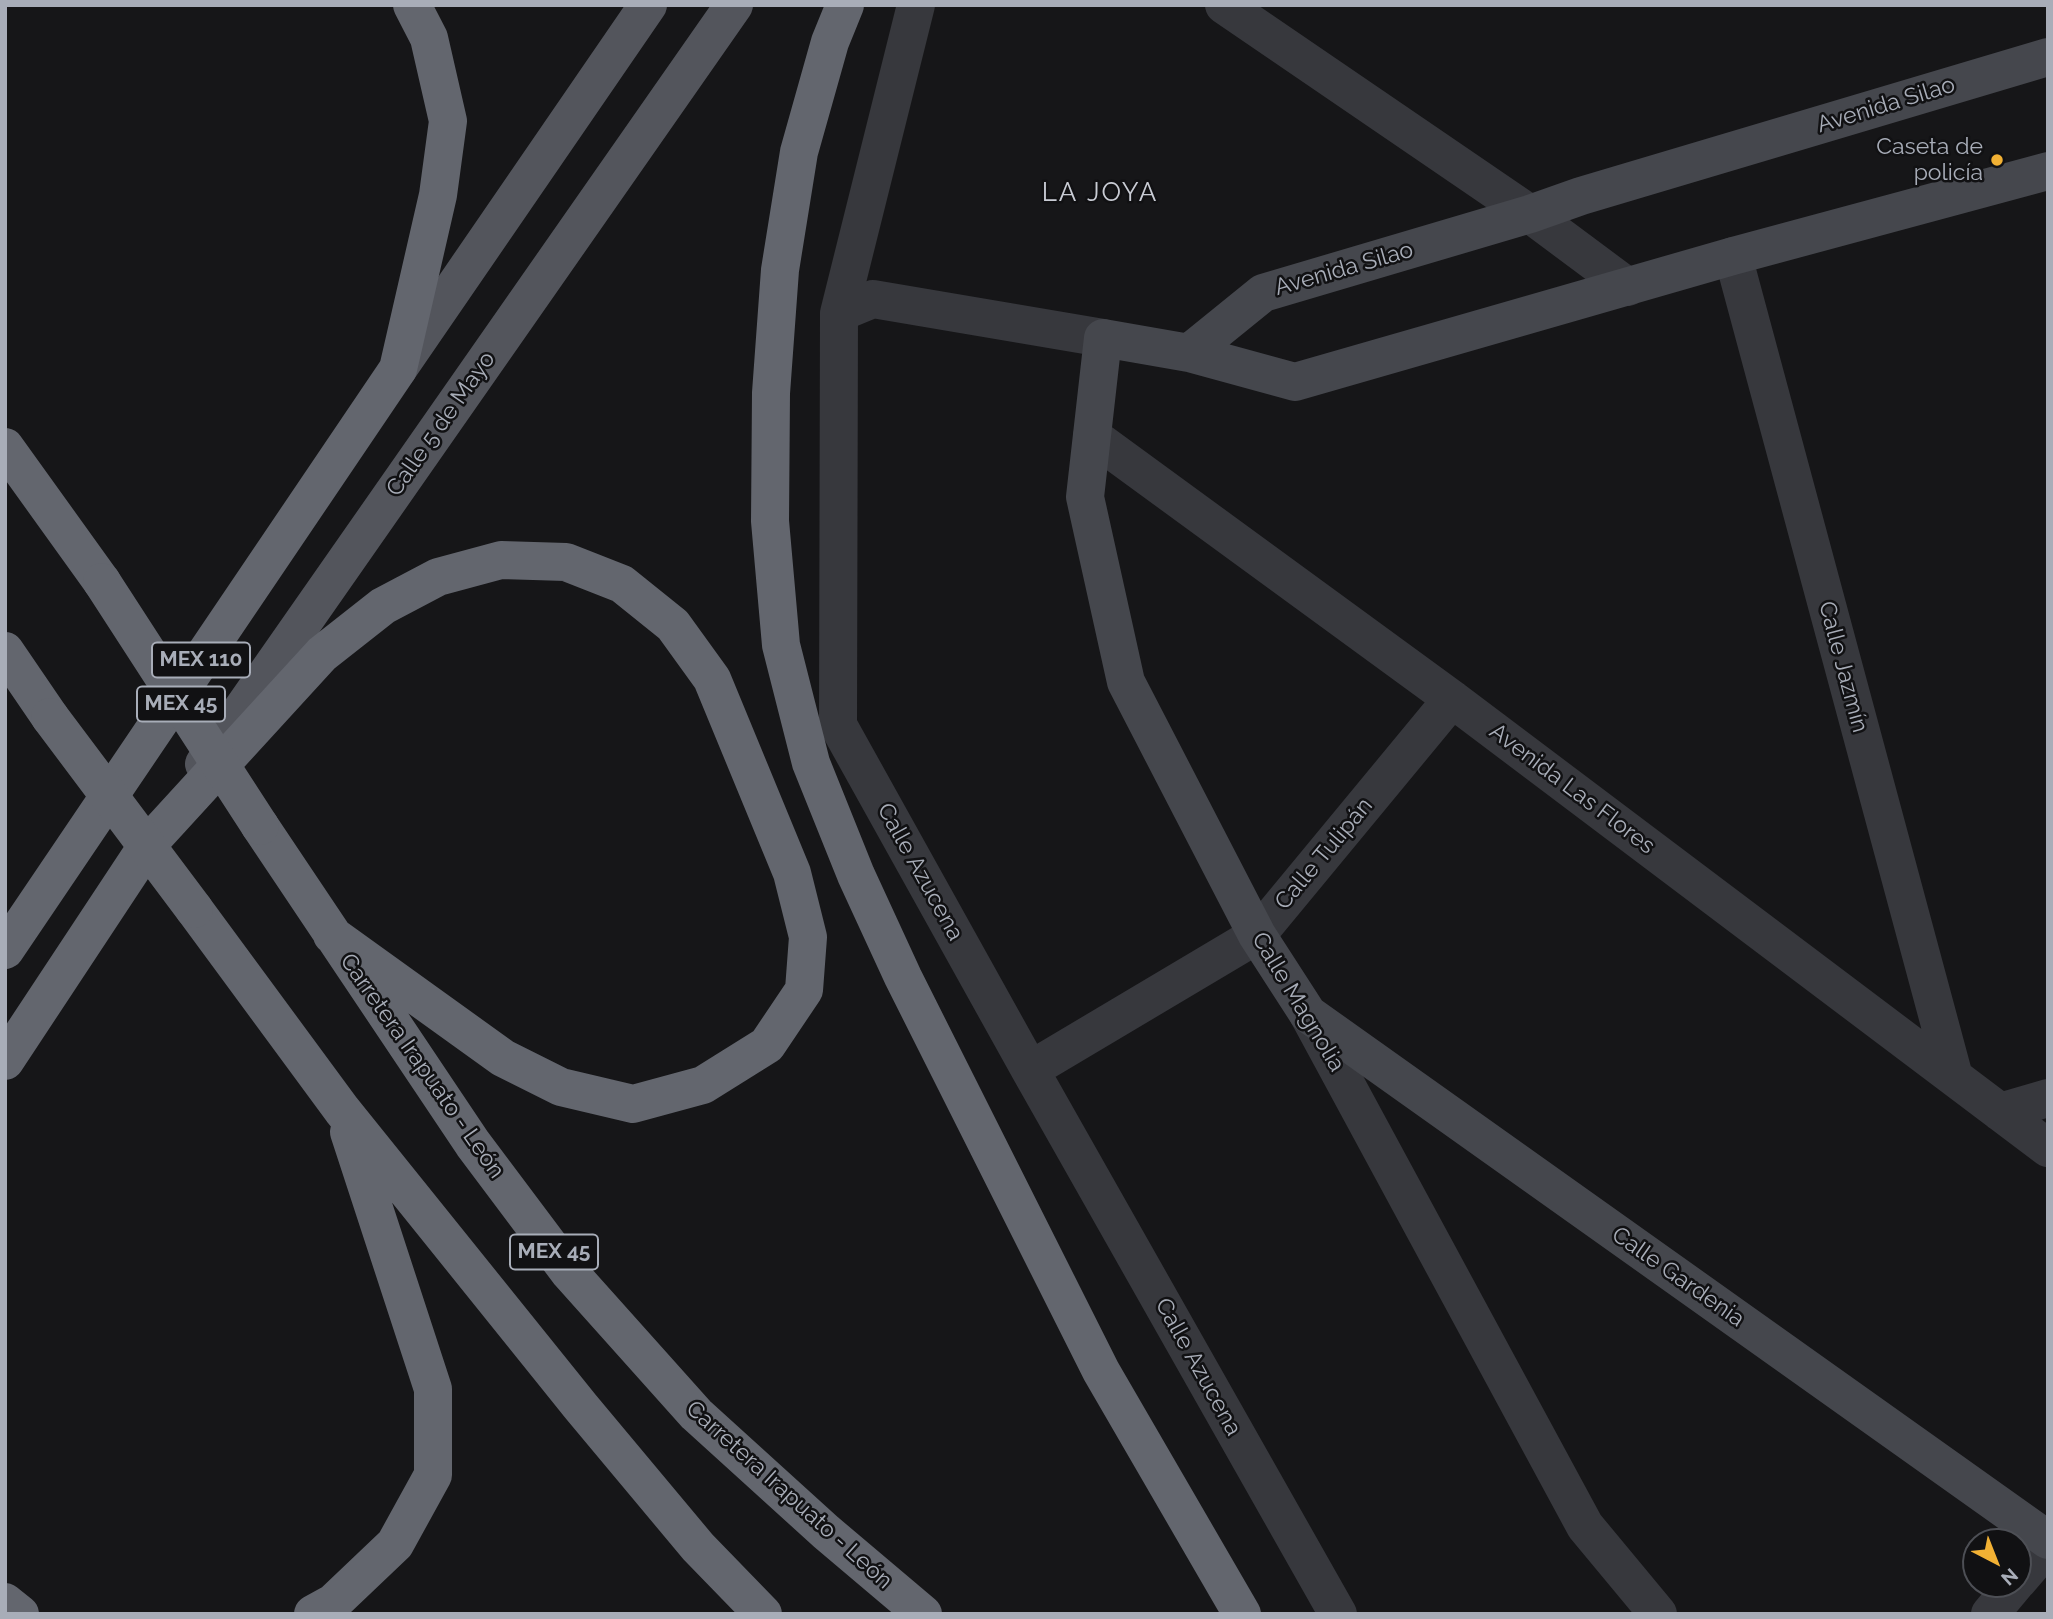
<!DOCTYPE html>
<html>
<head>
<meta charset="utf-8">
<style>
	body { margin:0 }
	#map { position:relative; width:2053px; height:1619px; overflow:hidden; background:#161618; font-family:Raleway,sans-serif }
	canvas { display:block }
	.frame { position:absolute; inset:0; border:7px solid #a8adb8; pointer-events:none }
	.north { position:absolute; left:1962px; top:1528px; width:70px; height:70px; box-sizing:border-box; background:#111113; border:2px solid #4d4f55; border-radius:50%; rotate:138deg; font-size:19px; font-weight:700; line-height:28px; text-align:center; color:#a8adb8 }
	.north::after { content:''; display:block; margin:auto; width:24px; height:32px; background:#f2b134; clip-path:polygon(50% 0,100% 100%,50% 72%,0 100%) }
</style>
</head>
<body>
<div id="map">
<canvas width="2053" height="1619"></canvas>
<div class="frame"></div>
<div class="north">N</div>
</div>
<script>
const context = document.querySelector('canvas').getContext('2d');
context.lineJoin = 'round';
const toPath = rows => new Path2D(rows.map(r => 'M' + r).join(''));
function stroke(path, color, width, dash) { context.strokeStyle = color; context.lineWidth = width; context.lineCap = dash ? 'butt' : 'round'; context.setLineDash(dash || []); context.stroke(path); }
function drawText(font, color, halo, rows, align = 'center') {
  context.font = font + ' Raleway,sans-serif'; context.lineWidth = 5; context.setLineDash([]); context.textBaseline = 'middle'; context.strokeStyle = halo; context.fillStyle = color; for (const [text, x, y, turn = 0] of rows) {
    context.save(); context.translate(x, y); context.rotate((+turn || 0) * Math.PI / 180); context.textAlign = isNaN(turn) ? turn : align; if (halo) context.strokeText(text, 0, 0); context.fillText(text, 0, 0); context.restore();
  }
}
const street = toPath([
	[916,5,839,313,838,725,1030,1070,1338,1614],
	[1224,5,1530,214,1628,287],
	[1733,256,1954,1077],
	[839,313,873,299,1103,338],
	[1092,436,1452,699,2048,1148],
	[1308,1014,1585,1526,1658,1614],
	[1030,1070,1257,935,1452,699],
	[2000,1112,2048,1098],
	[2018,1581,2048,1546],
	[1990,1614,2015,1584]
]);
const secondary = toPath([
	[2048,171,1733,256,1295,382,1189,353,1103,338,1085,497,1126,682,1257,935,1308,1014,2048,1540],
	[1189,353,1263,293,1530,214,1581,196,2048,57]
]);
const primary = toPath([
	[398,369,648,5],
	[204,764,734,5]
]);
const highway = toPath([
	[845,5,830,42,799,152,780,270,771,393,770,521,781,645,811,763,856,875,903,977,1101,1371,1242,1614],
	[5,447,102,582],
	[5,651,50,717],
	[260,826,473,1144,569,1272,696,1414,826,1532,923,1614],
	[194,909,342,1110,581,1407,698,1547,763,1614],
	[5,950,398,369,438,195,448,121,429,38,412,5],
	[5,1061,149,843,322,654,383,606,438,577,501,560,566,562,622,584,673,625,712,679,792,873,808,937,804,990,767,1045,703,1085,633,1104,561,1087,503,1058,332,935],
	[5,1602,20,1614],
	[313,1614,333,1603,395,1544,433,1475,433,1389,349,1132]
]);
const highwayBridge = toPath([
	[102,582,260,826],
	[50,717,194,909]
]);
const markers = [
	[1997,160,7,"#f2b134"]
];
const shields = [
	[201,660,98],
	[181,704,88],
	[554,1252,88]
];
const shieldNames = [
	["MEX 110",201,660],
	["MEX 45",181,704],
	["MEX 45",554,1252]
];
const streetNames = [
	["Avenida Silao",1886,105,-17],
	["Avenida Silao",1344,269,-16],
	["Calle 5 de Mayo",441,424,-55],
	["Calle Jazmín",1843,667,75],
	["Avenida Las Flores",1572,789,37],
	["Calle Tulipán",1324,854,-50],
	["Calle Azucena",920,872,61],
	["Calle Magnolia",1298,1002,59],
	["Carretera Irapuato - León",422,1066,55],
	["Calle Gardenia",1678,1277,35],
	["Calle Azucena",1198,1367,61],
	["Carretera Irapuato - León",789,1495,42]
];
const poiNames = [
	["Caseta de",1983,147],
	["policía",1983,173]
];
const quarterNames = [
	["LA JOYA",1100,193]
];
stroke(street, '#37383d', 38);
stroke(secondary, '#45474d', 38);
stroke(primary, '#53555c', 38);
stroke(highway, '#63666e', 38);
stroke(highwayBridge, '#63666e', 38);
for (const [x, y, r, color] of markers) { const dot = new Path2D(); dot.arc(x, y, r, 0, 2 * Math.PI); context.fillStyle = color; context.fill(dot); stroke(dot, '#111113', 2.5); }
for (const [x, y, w] of shields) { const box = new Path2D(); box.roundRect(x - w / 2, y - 17.5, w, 35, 5); context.fillStyle = '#111113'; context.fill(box); stroke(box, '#a8adb8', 2); }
drawText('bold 21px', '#a8adb8', null, shieldNames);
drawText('23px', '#a8adb8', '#111113', streetNames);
drawText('23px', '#a8adb8', '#111113', poiNames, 'right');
context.letterSpacing = '2px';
drawText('26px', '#c9ccd4', '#111113', quarterNames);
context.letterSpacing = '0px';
</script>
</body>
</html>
